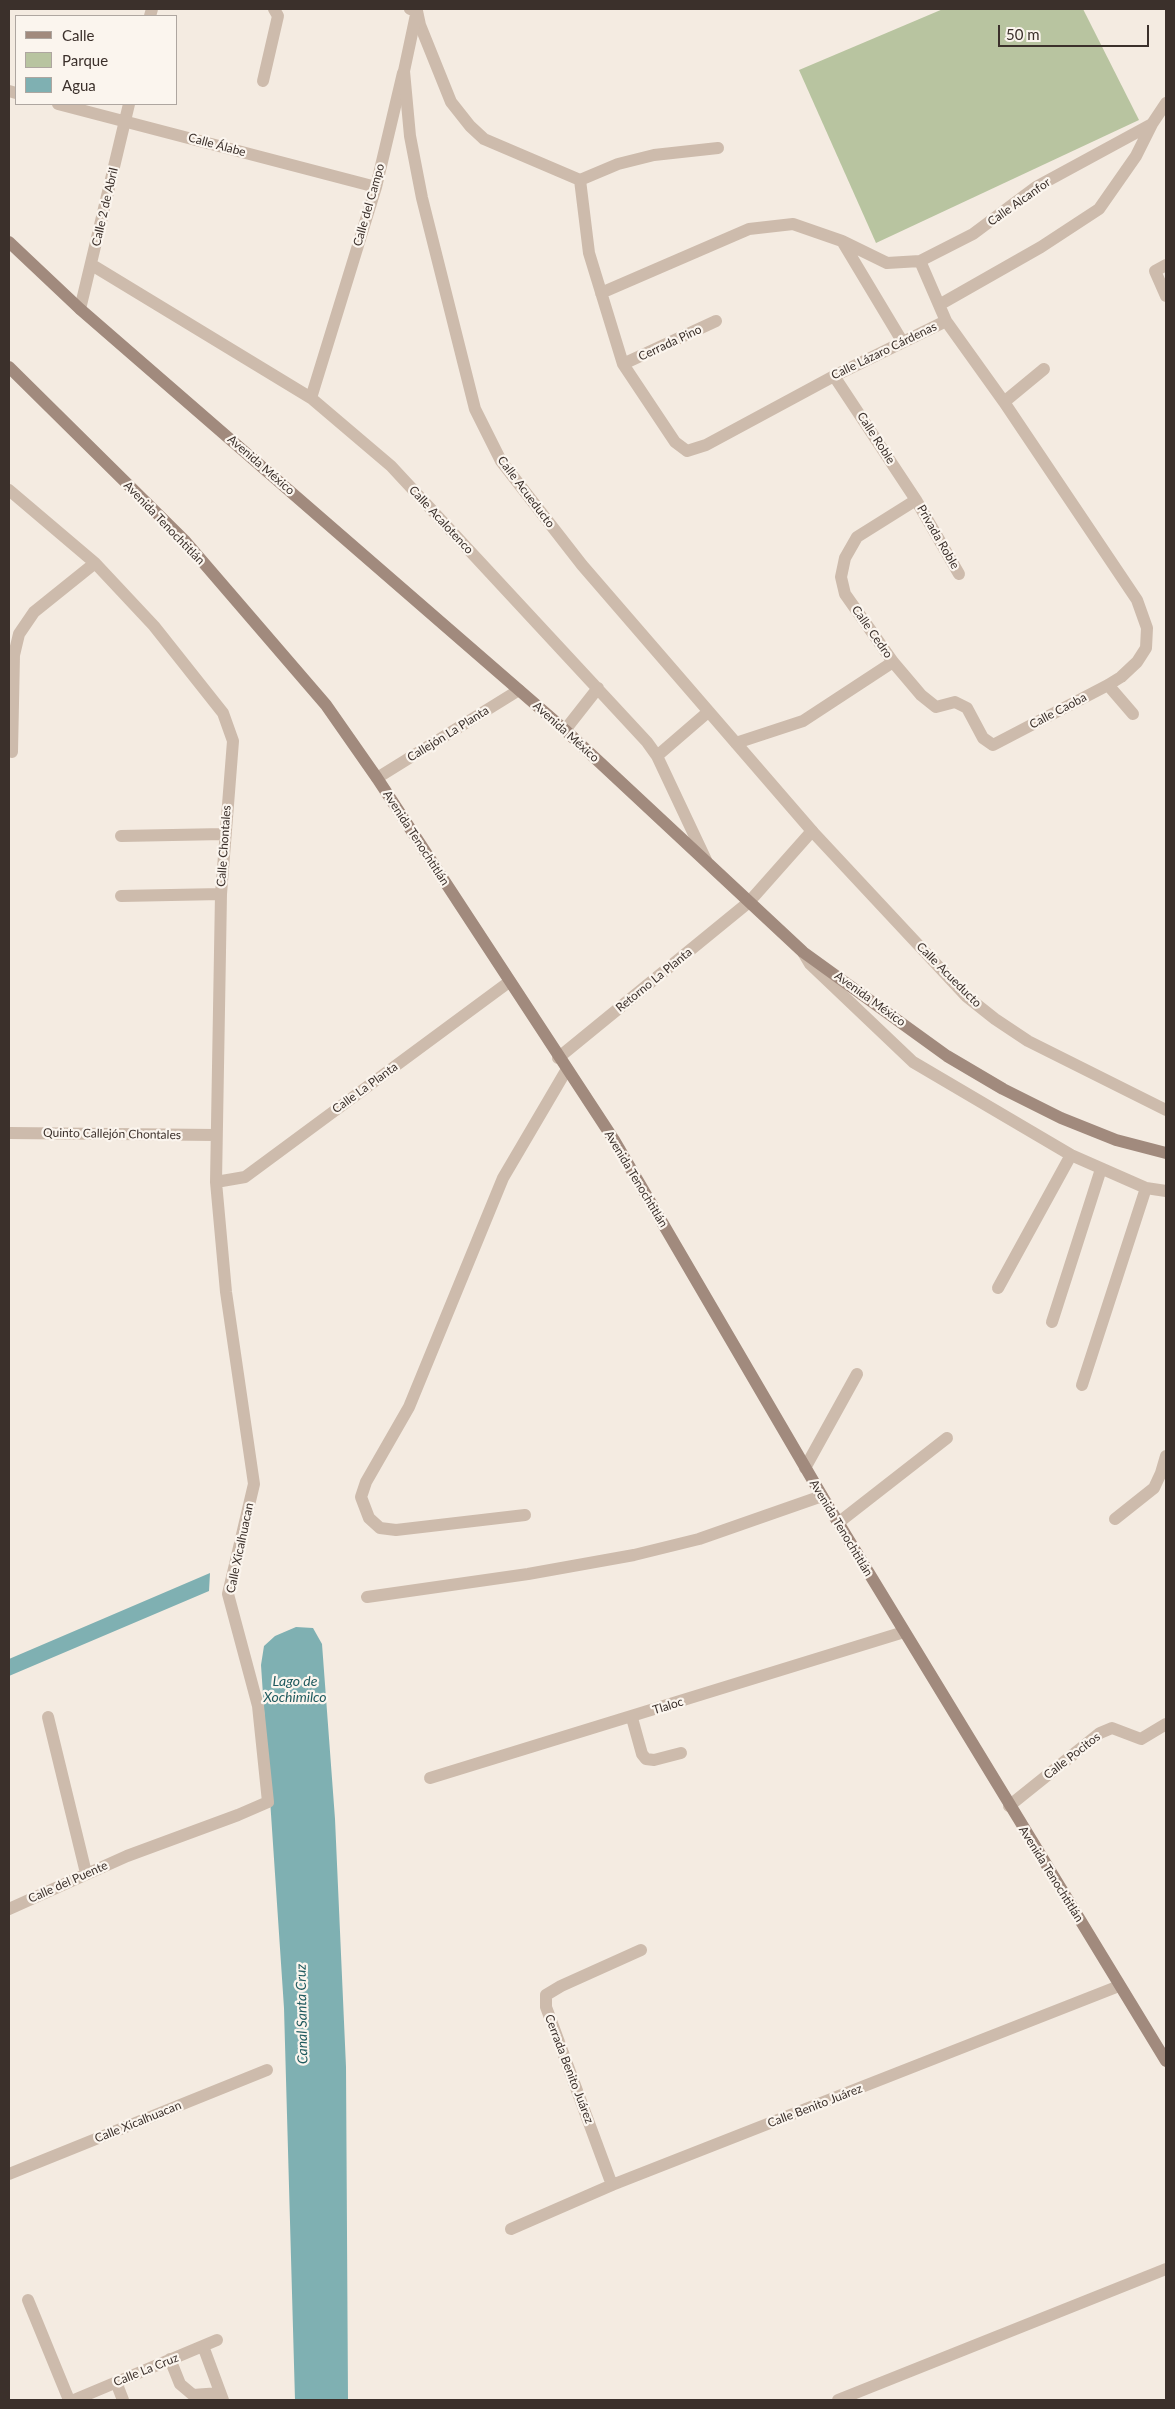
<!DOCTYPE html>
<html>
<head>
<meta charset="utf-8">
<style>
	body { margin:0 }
	#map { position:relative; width:1175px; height:2409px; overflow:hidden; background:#f4ebe1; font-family:Lato,sans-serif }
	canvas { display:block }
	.frame { position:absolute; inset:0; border:10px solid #3b302b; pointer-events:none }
	.legend { position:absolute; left:15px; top:15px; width:162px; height:90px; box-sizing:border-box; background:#fbf5ee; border:1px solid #aea6a0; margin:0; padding:6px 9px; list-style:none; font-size:15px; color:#3b302b }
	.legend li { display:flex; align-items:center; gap:10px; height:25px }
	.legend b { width:25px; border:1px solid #aea6a0 }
	.scale { position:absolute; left:998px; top:25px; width:151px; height:22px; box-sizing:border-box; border:2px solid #3b302b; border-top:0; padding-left:6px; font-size:15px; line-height:18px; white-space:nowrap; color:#3b302b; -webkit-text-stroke:4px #fbf5ee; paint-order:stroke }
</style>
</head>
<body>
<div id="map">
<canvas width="1175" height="2409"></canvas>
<div class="frame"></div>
<ul class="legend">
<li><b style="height:6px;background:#a18a7d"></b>Calle</li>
<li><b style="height:14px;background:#b8c4a0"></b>Parque</li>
<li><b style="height:14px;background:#7fb0b2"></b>Agua</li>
</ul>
<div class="scale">50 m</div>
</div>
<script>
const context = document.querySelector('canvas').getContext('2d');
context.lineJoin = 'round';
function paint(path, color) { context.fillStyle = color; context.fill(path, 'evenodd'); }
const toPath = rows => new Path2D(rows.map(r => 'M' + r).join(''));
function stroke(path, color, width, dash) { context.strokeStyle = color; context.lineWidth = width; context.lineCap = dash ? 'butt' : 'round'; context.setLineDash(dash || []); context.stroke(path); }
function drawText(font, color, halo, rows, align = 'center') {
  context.font = font + ' Lato,sans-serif'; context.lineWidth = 4.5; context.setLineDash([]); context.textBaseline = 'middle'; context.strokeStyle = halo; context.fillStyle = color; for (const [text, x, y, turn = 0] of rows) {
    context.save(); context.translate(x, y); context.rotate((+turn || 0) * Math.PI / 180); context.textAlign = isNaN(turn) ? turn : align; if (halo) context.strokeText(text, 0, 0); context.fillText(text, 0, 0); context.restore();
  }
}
const green = toPath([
	[943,9,1083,9,1139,120,876,243,799,70]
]);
const water = toPath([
	[210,1573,209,1591,9,1676,9,1659],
	[296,1627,313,1628,322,1644,335,1819,346,2067,348,2400,295,2400,284,2008,261,1665,264,1646,275,1636]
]);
const minor = toPath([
	[417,11,420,25,451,102,470,126,484,139,580,180,589,253,623,364,675,442,687,451,706,445,834,376,946,321],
	[150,16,152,9],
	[263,81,278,16,274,9],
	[9,91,16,93],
	[58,104,376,187],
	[580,180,618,164,654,155,718,148],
	[842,241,902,341],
	[92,265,311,398,391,466,647,742,657,756,706,860],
	[1166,265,1155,271,1166,296],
	[601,293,749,229,793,224,842,241,887,263,920,261],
	[939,305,1041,247,1099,209,1136,156,1152,124],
	[80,309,129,104],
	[623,364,716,321],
	[834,376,916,500,959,574],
	[311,398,376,187,403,73],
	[1004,402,1044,369],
	[9,490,95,563,154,626,223,713,233,741,221,894,216,1182,226,1292,254,1484,228,1594,258,1706,268,1802,238,1815,127,1856,9,1909],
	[916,500,857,537,845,558,841,577,845,594,893,662,921,695,936,707,955,702,967,708,983,738,993,745,1108,685,1121,677,1137,662,1146,648,1147,628,1137,600,1004,402,946,321,920,261,973,234,1036,187,1152,124,1166,103],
	[1108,685,1133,714],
	[565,730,598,688],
	[736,743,803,721,893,662],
	[12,752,14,655,19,634,34,612,95,563],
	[657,756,708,712],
	[377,778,519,690],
	[812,831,966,996,995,1019,1028,1041,1166,1110],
	[121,836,224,834],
	[121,896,221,894],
	[804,954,810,964,913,1062,1071,1155,1146,1188,1166,1191],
	[9,1133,216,1135],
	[216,1182,245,1177,509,982],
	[998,1288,1071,1155],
	[1052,1322,1101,1169],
	[1082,1385,1146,1188],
	[805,1468,857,1374],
	[525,1515,396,1530,380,1528,369,1518,361,1497,366,1482,409,1407,503,1178,567,1069],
	[1115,1519,1154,1488,1161,1473,1166,1456],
	[838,1523,947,1438],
	[367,1597,528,1574,634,1555,699,1539,822,1496],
	[48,1717,86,1873],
	[632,1718,642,1754,646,1759,654,1760,681,1753],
	[430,1778,904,1632],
	[1009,1806,1100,1733,1112,1728,1141,1739,1166,1724],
	[9,2174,267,2070],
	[612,2185,546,2007,546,1995,561,1986,641,1950],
	[511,2229,612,2185,1119,1986],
	[28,2300,69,2400],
	[203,2346,223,2400],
	[170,2359,180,2384,193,2395,220,2393],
	[116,2382,123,2400],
	[74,2400,217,2340],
	[838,2400,1166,2269]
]);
const tertiary = toPath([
	[410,9,417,10,404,71,410,136,422,198,475,409,501,461,582,565,812,831,749,902,558,1058]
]);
const secondary = toPath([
	[9,242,80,309,565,730,803,952,947,1056,1003,1089,1061,1118,1116,1140,1166,1153],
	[9,367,184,540,326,705,377,778,614,1140,822,1496,1166,2061]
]);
const streetNames = [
	["Calle Álabe",217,145,15],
	["Calle Alcanfor",1019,202,-35],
	["Calle del Campo",369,205,-74],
	["Calle 2 de Abril",105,207,-77],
	["Cerrada Pino",670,343,-25],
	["Calle Lázaro Cárdenas",884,351,-26],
	["Calle Roble",876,438,57],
	["Avenida México",261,465,41],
	["Calle Acueducto",526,492,53],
	["Calle Acalotenco",441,520,47],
	["Avenida Tenochtitlán",164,523,46],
	["Privada Roble",938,537,60],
	["Calle Cedro",872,632,55],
	["Calle Caoba",1058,711,-28],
	["Avenida México",566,732,42],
	["Callejón La Planta",448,734,-32],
	["Avenida Tenochtitlán",416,838,57],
	["Calle Chontales",224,846,-86],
	["Calle Acueducto",949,975,45],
	["Retorno La Planta",654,980,-39],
	["Avenida México",870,999,36],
	["Calle La Planta",365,1088,-36],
	["Quinto Callejón Chontales",112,1134,1],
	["Avenida Tenochtitlán",636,1179,59],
	["Avenida Tenochtitlán",841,1528,59],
	["Calle Xicalhuacan",240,1548,-78],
	["Tlaloc",668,1706,-17],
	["Calle Pocitos",1072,1756,-38],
	["Avenida Tenochtitlán",1051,1874,58],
	["Calle del Puente",68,1882,-24],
	["Cerrada Benito Juárez",569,2069,69],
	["Calle Benito Juárez",815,2106,-21],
	["Calle Xicalhuacan",138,2122,-22],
	["Calle La Cruz",146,2370,-22]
];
const waterNames = [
	["Lago de",295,1681],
	["Xochimilco",295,1697],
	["Canal Santa Cruz",302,2014,-91]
];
paint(green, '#b8c4a0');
paint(water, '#7fb0b2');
stroke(minor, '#cdbbac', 12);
stroke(tertiary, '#cdbbac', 12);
stroke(secondary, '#a18a7d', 12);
drawText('12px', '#3b302b', '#fbf5ee', streetNames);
drawText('italic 14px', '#1f5a5e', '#fbf5ee', waterNames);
</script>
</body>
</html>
